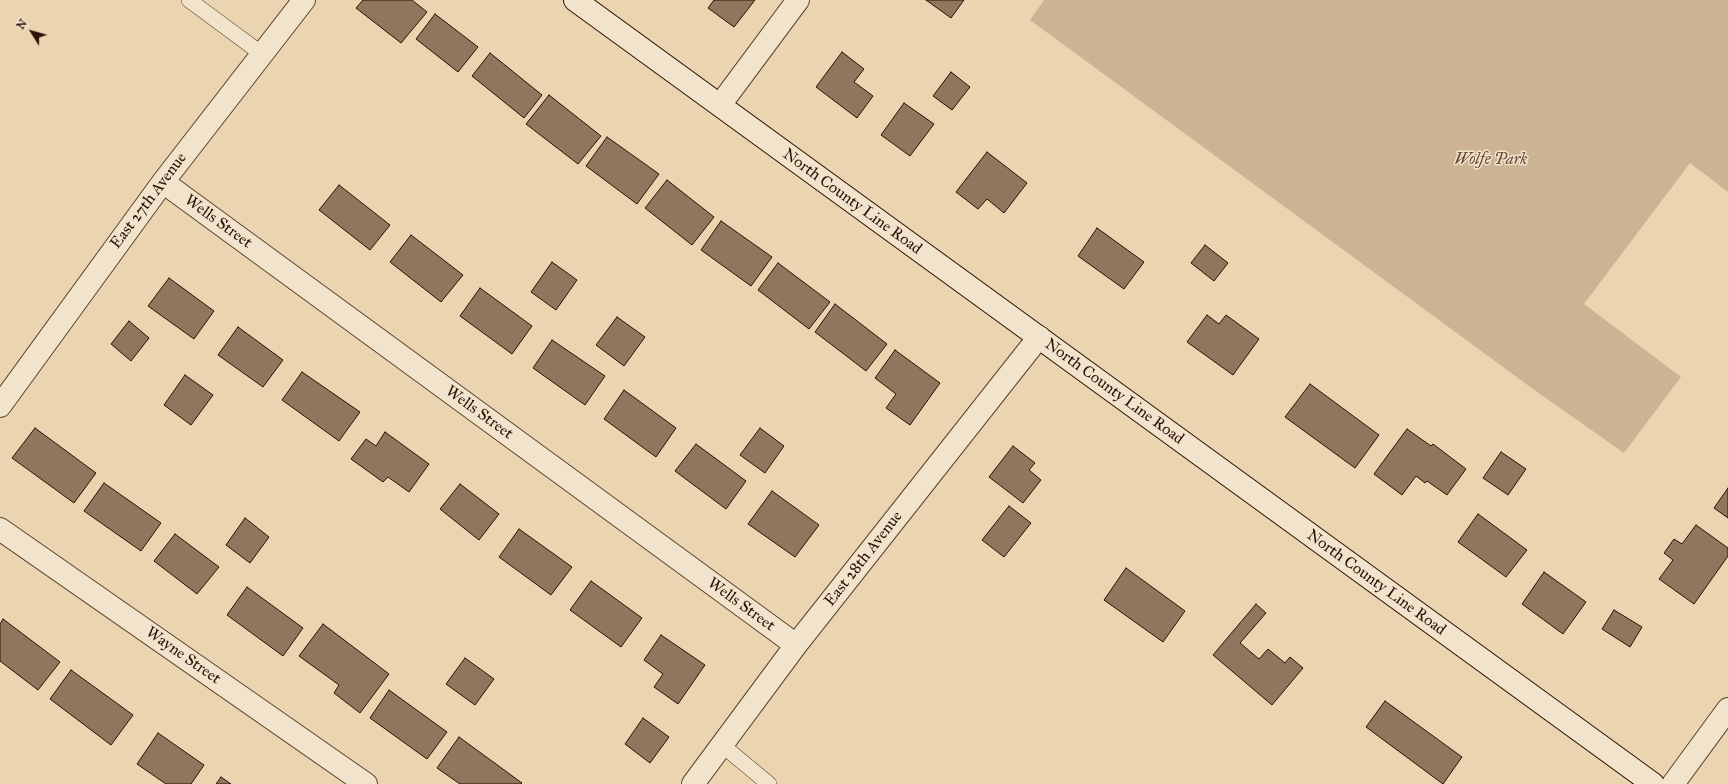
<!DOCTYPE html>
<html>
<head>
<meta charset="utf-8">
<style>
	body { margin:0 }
	#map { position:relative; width:1728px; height:784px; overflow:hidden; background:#ebd5b0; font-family:"IM FELL Great Primer",serif }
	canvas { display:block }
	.north { position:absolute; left:12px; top:12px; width:40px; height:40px; -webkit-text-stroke:3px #f2e4cc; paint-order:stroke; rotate:307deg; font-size:11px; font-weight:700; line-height:16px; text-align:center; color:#2e0f04 }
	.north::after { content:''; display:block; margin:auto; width:14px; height:18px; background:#2e0f04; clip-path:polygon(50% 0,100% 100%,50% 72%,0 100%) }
</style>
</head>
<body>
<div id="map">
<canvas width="1728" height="784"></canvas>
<div class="north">N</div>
</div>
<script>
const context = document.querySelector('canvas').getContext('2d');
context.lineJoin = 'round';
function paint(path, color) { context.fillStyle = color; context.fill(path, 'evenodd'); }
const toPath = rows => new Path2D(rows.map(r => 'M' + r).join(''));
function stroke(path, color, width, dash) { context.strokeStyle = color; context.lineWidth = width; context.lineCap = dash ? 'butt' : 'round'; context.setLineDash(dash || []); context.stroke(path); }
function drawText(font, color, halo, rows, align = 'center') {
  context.font = font + ' "IM FELL Great Primer",serif'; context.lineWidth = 3; context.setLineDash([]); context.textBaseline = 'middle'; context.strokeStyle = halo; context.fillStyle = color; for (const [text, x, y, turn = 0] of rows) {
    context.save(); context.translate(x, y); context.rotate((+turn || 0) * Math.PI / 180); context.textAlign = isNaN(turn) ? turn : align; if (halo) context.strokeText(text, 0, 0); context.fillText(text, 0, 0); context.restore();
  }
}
const green = toPath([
	[1044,0,1728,0,1728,192,1690,163,1584,304,1681,377,1624,453,1533,389,1030,20]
]);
const building = toPath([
	[363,0,412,0,427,12,401,43,356,8,363,0],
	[714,0,755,0,734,27,708,8,714,0],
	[926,0,964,0,951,18,926,0],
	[435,14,478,47,458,72,416,39,435,14],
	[842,52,864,69,854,82,873,96,857,118,816,87,842,52],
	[490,53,542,95,524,118,472,76,490,53],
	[951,72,970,87,952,110,933,96,951,72],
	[549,95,601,136,578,164,526,124,549,95],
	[904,103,934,124,910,156,881,135,904,103],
	[607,137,659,174,637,204,586,166,607,137],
	[987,152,1027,183,1004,213,987,199,978,209,956,192,987,152],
	[667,180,714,217,692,245,645,208,667,180],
	[339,185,390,225,370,250,319,210,339,185],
	[721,221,772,257,751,286,701,250,721,221],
	[1097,228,1144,262,1124,289,1078,256,1097,228],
	[411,235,463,275,441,302,390,262,411,235],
	[1205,245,1228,263,1214,281,1191,263,1205,245],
	[552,262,577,280,556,310,531,292,552,262],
	[778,263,830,302,809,329,758,290,778,263],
	[169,278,214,311,194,339,148,306,169,278],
	[480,288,532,326,512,354,460,316,480,288],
	[835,304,887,344,866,371,815,332,835,304],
	[1207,315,1219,324,1226,315,1259,339,1233,375,1187,342,1207,315],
	[617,317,645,337,624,366,596,345,617,317],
	[129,321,149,338,131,361,111,344,129,321],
	[238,327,283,360,263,387,218,355,238,327],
	[552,340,605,376,585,405,533,368,552,340],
	[895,350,940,383,910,425,886,408,896,394,875,378,895,350],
	[302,372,360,412,339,441,282,400,302,372],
	[185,375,213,395,191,425,164,405,185,375],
	[1310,384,1379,435,1355,468,1285,417,1310,384],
	[624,390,676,428,656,457,604,419,624,390],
	[35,428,96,473,74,503,12,458,35,428],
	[760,428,784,446,765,473,740,455,760,428],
	[1407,429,1431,446,1433,444,1466,469,1447,495,1427,481,1425,483,1416,476,1402,495,1374,474,1407,429],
	[385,432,429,464,409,492,388,477,383,482,351,459,366,439,376,446,385,432],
	[696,444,746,481,726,509,675,471,696,444],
	[1013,446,1035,463,1029,470,1041,480,1023,503,989,477,1013,446],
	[1501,452,1526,469,1508,495,1483,478,1501,452],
	[104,483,161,523,141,551,84,511,104,483],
	[460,484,499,514,479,540,440,509,460,484],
	[1728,488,1728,518,1714,508,1728,488],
	[772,491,819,525,795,557,748,524,772,491],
	[1009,506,1031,523,1004,557,982,540,1009,506],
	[1478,514,1527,550,1506,577,1458,542,1478,514],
	[245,518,269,537,250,563,226,545,245,518],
	[1696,525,1728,548,1728,556,1694,604,1659,579,1673,560,1664,553,1674,539,1682,544,1696,525],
	[519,529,572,567,551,595,499,557,519,529],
	[175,534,219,567,197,594,154,561,175,534],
	[1126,568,1185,611,1163,642,1104,600,1126,568],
	[1544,572,1586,602,1563,634,1522,604,1544,572],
	[591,581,642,618,621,647,570,610,591,581],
	[247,587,303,628,283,656,227,615,247,587],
	[1256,604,1266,613,1240,643,1259,659,1268,649,1285,663,1290,657,1303,668,1272,705,1213,655,1256,604],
	[1614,610,1642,627,1630,647,1602,629,1614,610],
	[3,619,60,662,38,690,0,661,0,624,3,619],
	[323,624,389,674,360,713,334,693,339,685,299,656,323,624],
	[661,635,705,665,678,704,654,687,663,674,644,660,661,635],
	[465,658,494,679,475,705,446,684,465,658],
	[71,670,133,715,111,745,50,699,71,670],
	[389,690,447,732,427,759,370,718,389,690],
	[1385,701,1462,757,1443,784,1366,727,1385,701],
	[643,718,669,737,650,763,625,744,643,718],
	[158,733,204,765,191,784,166,784,137,764,158,733],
	[459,737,522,783,521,784,460,784,437,768,459,737],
	[221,777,231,784,216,784,221,777]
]);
const service = toPath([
	[189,0,262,54],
	[722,745,769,784]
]);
const minor = toPath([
	[720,105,798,0],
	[163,182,796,645],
	[0,406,163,182,304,0],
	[0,529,366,784],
	[693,784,796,645,1039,337]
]);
const tertiary = toPath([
	[1673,784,1728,709]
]);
const secondary = toPath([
	[575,0,1653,784]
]);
const parkNames = [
	["Wolfe Park",1491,160]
];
const streetNames = [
	["East 27th Avenue",149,201,-53],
	["North County Line Road",852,202,36],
	["Wells Street",218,222,36],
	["North County Line Road",1114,392,36],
	["Wells Street",479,413,36],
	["East 28th Avenue",864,559,-52],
	["North County Line Road",1376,583,36],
	["Wells Street",741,605,36],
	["Wayne Street",183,656,35]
];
paint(green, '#cbb393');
paint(building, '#90765d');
stroke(building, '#2e0f04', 1);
stroke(service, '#5d402f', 16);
stroke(minor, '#5d402f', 24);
stroke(tertiary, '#5d402f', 24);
stroke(secondary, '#2e0f04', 24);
stroke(service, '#f2e4cc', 15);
stroke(minor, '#f2e4cc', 22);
stroke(tertiary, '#f2e4cc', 22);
stroke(secondary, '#f2e4cc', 22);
drawText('italic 16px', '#654836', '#f2e4cc', parkNames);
drawText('16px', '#2e0f04', '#f2e4cc', streetNames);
</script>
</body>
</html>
